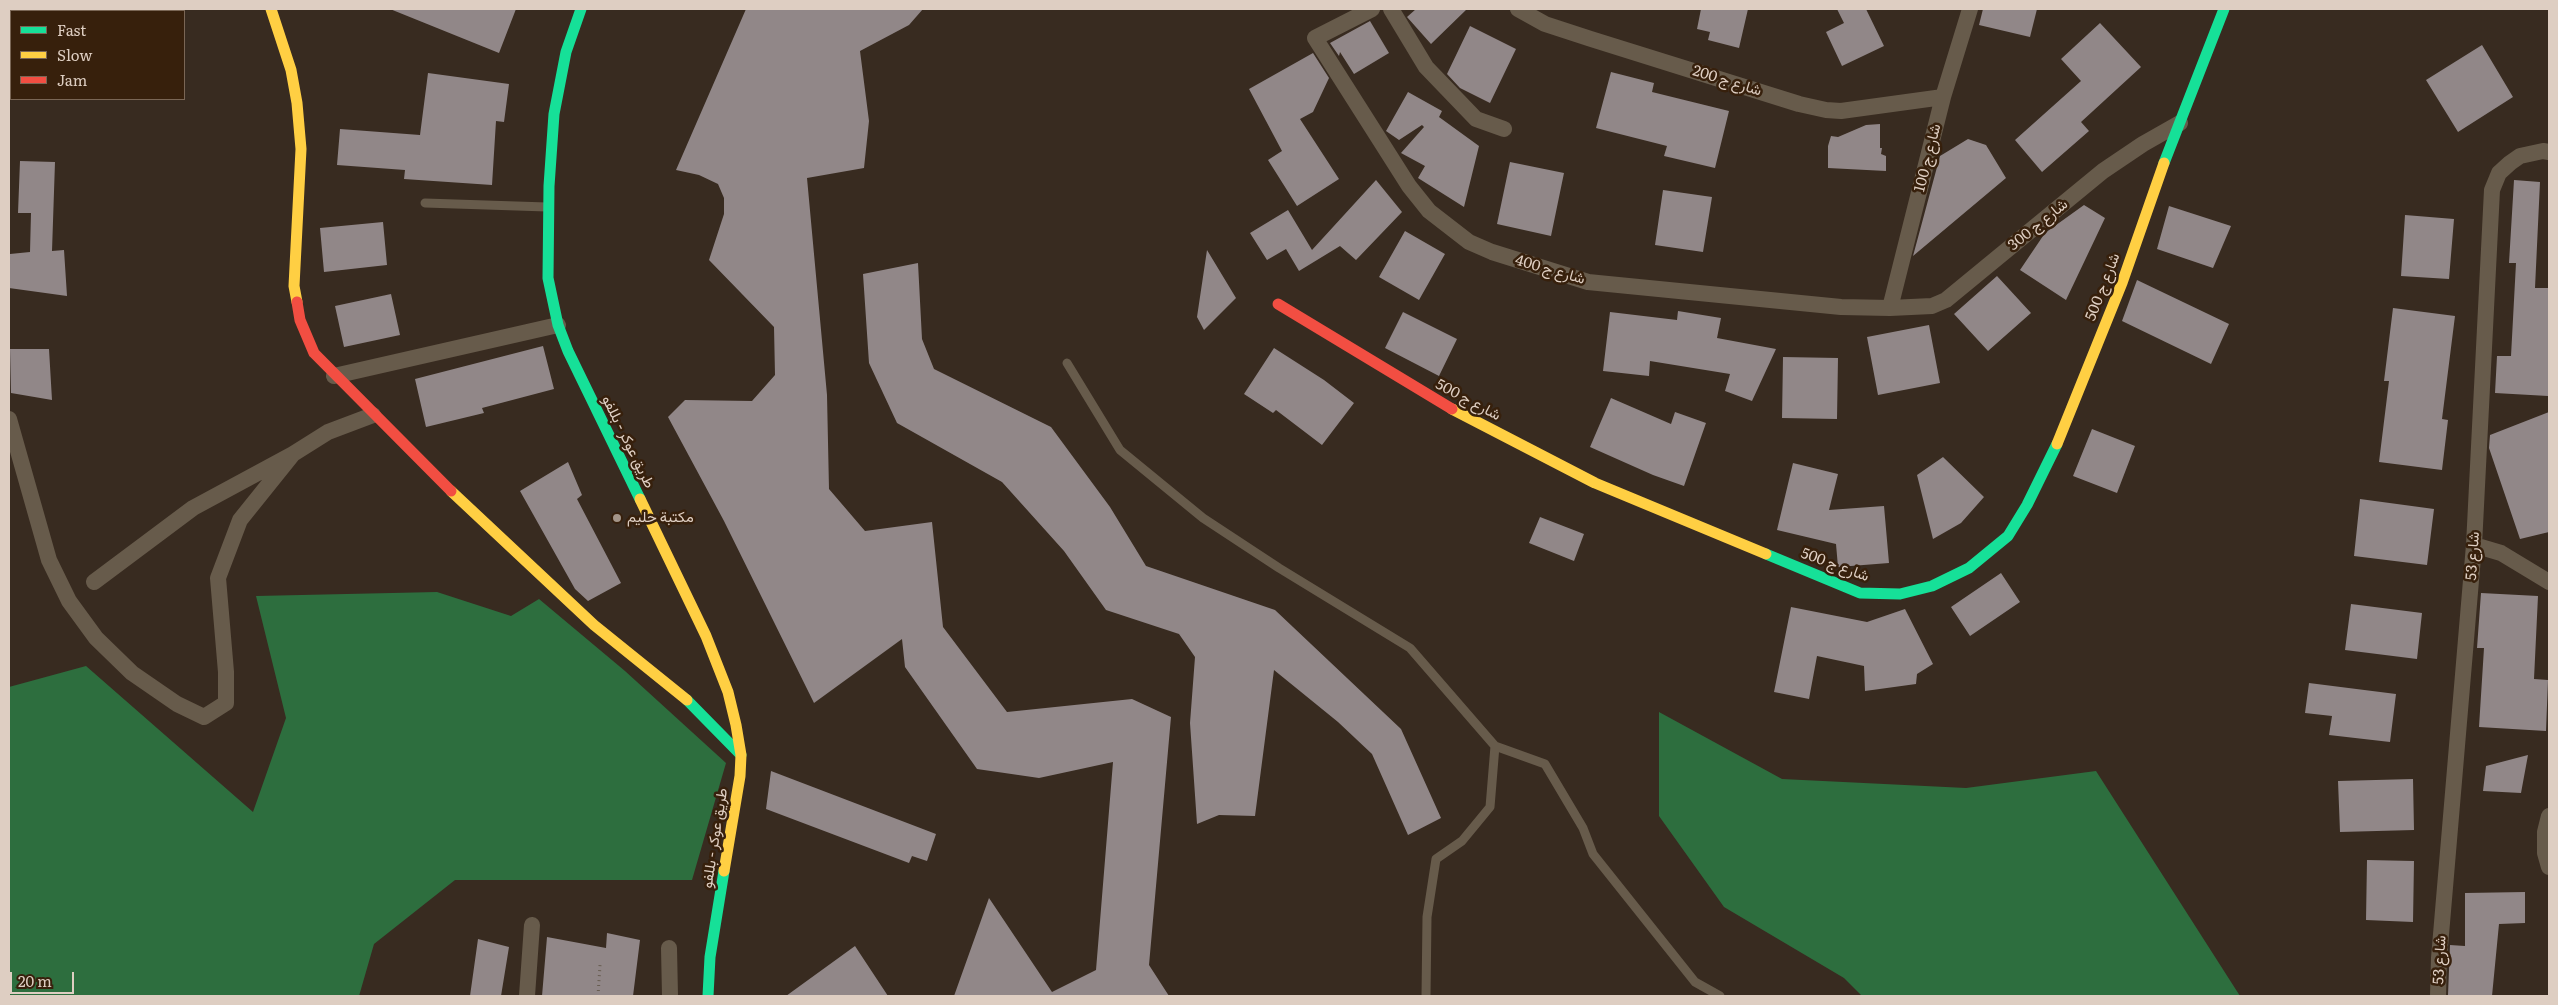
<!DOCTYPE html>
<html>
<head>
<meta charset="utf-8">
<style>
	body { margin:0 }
	#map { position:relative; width:2558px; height:1005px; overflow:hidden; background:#382b20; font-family:Literata,serif }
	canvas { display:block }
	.frame { position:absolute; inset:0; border:10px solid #decec2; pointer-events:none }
	.legend { position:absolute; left:10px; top:10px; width:175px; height:90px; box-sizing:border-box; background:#37200c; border:1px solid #7a6655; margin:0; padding:6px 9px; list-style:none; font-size:15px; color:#decec2 }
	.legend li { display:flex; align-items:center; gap:10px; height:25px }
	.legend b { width:25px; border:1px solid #7a6655 }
	.scale { position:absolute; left:10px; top:972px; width:64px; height:22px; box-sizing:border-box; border:2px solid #decec2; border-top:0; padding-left:6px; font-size:15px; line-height:18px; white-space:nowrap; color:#decec2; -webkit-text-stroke:4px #37200c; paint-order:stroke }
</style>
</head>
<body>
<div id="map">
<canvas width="2558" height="1005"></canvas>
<div class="frame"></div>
<ul class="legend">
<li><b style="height:6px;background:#16e098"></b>Fast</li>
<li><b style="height:6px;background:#ffcf43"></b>Slow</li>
<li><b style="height:6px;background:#f24e42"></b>Jam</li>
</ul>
<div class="scale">20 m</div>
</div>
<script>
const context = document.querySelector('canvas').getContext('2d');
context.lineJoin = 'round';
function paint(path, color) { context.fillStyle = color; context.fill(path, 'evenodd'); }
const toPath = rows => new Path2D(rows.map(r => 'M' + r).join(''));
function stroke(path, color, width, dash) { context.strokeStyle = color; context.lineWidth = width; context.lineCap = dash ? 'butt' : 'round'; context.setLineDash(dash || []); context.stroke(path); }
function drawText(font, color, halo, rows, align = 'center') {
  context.font = font + ' Literata,Vazirmatn,serif'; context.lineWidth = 5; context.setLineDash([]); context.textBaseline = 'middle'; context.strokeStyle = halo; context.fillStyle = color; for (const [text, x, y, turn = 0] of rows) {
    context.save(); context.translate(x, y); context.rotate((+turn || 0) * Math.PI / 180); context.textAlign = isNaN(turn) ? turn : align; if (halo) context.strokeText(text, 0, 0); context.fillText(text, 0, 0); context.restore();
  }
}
const forest = toPath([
	[437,592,511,616,539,599,625,671,726,763,692,880,455,880,374,944,359,996,9,996,9,687,86,666,253,812,286,718,256,596],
	[1659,712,1782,779,1966,788,2096,771,2240,996,1862,996,1844,978,1724,907,1659,816]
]);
const building = toPath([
	[390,9,516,9,499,53],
	[746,9,923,9,909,25,860,51,869,121,864,168,807,178,827,395,829,489,865,531,932,522,943,627,1007,712,1132,699,1171,717,1149,965,1169,996,954,996,989,898,1052,992,1096,970,1113,762,1039,778,977,769,905,667,902,639,814,703,724,521,668,417,685,400,752,401,775,375,774,327,709,260,724,214,724,198,718,184,699,175,676,170],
	[1416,9,1467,9,1431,44,1407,17],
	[1701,9,1748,9,1739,48,1708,40,1710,32,1697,29],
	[1837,9,1866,9,1884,46,1842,66,1826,32,1844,23],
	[1983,9,2037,9,2030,37,1979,25],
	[1370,21,1389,53,1354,74,1340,52,1339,56,1330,43],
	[2100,23,2141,67,2081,122,2089,131,2042,172,2015,140,2081,81,2061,59],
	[1470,26,1516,49,1490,103,1460,88,1447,74],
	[2482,45,2513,97,2458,132,2426,80],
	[1313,53,1329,78,1313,112,1300,119,1339,179,1297,206,1268,160,1282,151,1249,89],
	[1611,72,1654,83,1652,92,1729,111,1715,168,1664,156,1667,146,1596,128],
	[428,73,509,84,504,122,496,121,492,185,404,179,405,170,337,165,340,129,420,135],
	[1408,92,1442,111,1439,117,1479,146,1464,207,1418,178,1425,166,1401,153,1424,127,1422,125,1399,140,1386,131],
	[1880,124,1880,148,1882,148,1881,154,1886,156,1886,171,1828,168,1828,146,1831,136,1838,137,1866,125],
	[1968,139,1986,145,2006,178,1913,256,1940,156],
	[20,161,55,162,52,251,64,250,67,296,9,288,10,254,30,252,31,213,18,213],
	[1510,162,1564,173,1551,236,1497,224],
	[1376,180,1402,212,1356,260,1340,246,1299,271,1286,249,1267,260,1250,233,1288,210,1312,250],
	[2514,180,2540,182,2535,288,2549,288,2548,396,2495,393,2497,356,2511,356,2516,263,2509,263],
	[1663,190,1712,197,1703,252,1655,245],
	[2084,205,2105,218,2066,300,2020,270,2045,233],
	[2169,206,2231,226,2213,268,2157,249],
	[2405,215,2454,219,2449,279,2401,276],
	[383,222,387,265,324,272,320,228],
	[1405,231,1445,254,1419,300,1379,277],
	[1207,250,1236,298,1204,330,1197,317],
	[918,263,922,339,934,369,1051,427,1110,507,1146,566,1275,610,1401,729,1441,818,1408,835,1372,754,1338,722,1274,670,1255,816,1219,815,1197,824,1190,723,1195,657,1179,634,1106,610,1064,551,1002,482,897,423,869,363,863,274],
	[1997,276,2031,313,1988,351,1954,314],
	[2137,280,2229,324,2211,364,2122,321],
	[391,294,400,335,344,347,335,306],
	[2393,308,2455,316,2442,419,2448,420,2442,470,2379,462,2389,381,2384,381],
	[1678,311,1721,318,1717,338,1776,349,1752,401,1725,391,1730,374,1650,361,1649,376,1603,371,1610,312,1677,320],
	[1403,312,1457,339,1439,376,1385,348],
	[1929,325,1940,383,1878,395,1867,337],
	[543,346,554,389,482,408,484,413,426,427,415,379],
	[1274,348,1324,380,1354,403,1322,445,1276,410,1273,413,1244,394],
	[10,349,49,349,52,400,11,393],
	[1783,357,1838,358,1837,419,1782,418],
	[1611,398,1671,424,1675,412,1706,423,1684,486,1653,475,1590,447],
	[2549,412,2549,532,2520,539,2489,448,2490,435],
	[2092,429,2135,446,2117,493,2073,476],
	[1943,457,1984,497,1961,523,1933,539,1917,475],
	[568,462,582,495,577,499,621,583,588,601,575,589,520,491],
	[1793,463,1838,474,1829,510,1884,506,1889,563,1838,567,1836,544,1777,530],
	[2360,499,2434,509,2427,565,2354,556],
	[1540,517,1584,534,1574,561,1529,543],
	[2001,573,2020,602,1970,636,1951,607],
	[2481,593,2538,596,2534,679,2548,680,2546,731,2479,727,2484,648,2477,648],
	[2351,604,2422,613,2417,659,2345,650],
	[1791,607,1867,622,1905,609,1933,664,1917,674,1916,684,1865,691,1864,666,1817,656,1809,699,1774,692],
	[2309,683,2396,694,2390,742,2329,735,2332,716,2305,713],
	[2528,755,2521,793,2483,791,2486,766],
	[771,771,936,834,927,861,912,856,909,863,766,809],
	[2413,779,2414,830,2340,832,2338,781],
	[2367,860,2414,861,2413,922,2366,920],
	[2525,892,2525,923,2499,924,2492,996,2448,995,2450,945,2465,946,2465,893],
	[607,933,640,940,633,996,542,996,547,937,606,948],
	[478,939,509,947,501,996,470,996],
	[855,946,888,996,786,996]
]);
const path = toPath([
	[598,996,600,965]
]);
const lane = toPath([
	[425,203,547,207],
	[1067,363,1120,450,1203,518,1279,568,1410,648,1495,746,1490,807,1462,841,1436,859,1427,917,1426,996],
	[1495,746,1545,764,1583,828,1593,854,1695,982,1720,996]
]);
const street = toPath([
	[1372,9,1315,38,1409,186,1429,211,1469,242,1492,252,1588,282,1841,307,1890,308,1932,306,1946,300,2103,171,2143,144,2180,123],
	[1391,9,1426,67,1476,119,1504,129],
	[1518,9,1545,24,1591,39,1799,104,1826,110,1841,111,1943,97],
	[1890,308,1943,97,1970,9],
	[334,376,558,325],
	[9,419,49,560,69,601,96,638,132,673,177,704,204,717,226,703,226,672,218,578,240,520,293,454],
	[2474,545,2501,553,2549,582],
	[94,582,193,508,293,454,328,432,373,415],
	[2549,816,2545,832,2545,853,2549,867],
	[669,948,670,996],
	[527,996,532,925],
	[2438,996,2439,958,2474,545,2492,190,2499,173,2510,163,2520,156,2543,151,2549,152]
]);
const fast = toPath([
	[581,9,566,52,554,114,549,186,548,278,558,325,568,351,640,499],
	[2164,163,2224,9],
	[1766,554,1860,593,1900,594,1932,586,1969,568,2008,536,2027,505,2057,444],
	[687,700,741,755],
	[708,996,710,957,724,871]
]);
const slow = toPath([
	[271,9,291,70,297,103,301,149,294,286,297,302],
	[1452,409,1595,483,1766,554],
	[2057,444,2122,283,2164,163],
	[451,491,594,625,687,700],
	[640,499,706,636,728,692,736,725,741,755,740,776,724,871]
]);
const jam = toPath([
	[297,302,300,320,314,353,451,491],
	[1278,304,1452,409]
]);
const markers = [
	[617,518,5,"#a49589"]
];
const streetNames = [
	["شارع ج 200",1727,81,17],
	["شارع ج 100",1928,158,-76],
	["شارع ج 300",2038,225,-39],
	["شارع ج 400",1550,270,16],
	["شارع ج 500",2103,287,-69],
	["شارع ج 500",1468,400,28],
	["طريق عوكر - بللفو",628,442,64],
	["شارع 53",2473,556,-86],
	["شارع ج 500",1835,565,20],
	["طريق عوكر - بللفو",715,838,-81],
	["شارع 53",2440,960,-87]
];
const poiNames = [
	["مكتبة حليم",627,518]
];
paint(forest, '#2d6e3e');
paint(building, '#918788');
stroke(path, '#685d51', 3, [1, 4]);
stroke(lane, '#675b4b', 9);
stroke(street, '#675b4b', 16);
stroke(fast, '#16e098', 11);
stroke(slow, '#ffcf43', 11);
stroke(jam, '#f24e42', 11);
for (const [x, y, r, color] of markers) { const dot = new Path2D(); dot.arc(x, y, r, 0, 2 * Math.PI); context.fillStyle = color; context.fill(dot); stroke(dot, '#37200c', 2); }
drawText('15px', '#decec2', '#37200c', streetNames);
drawText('15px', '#decec2', '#37200c', poiNames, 'left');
</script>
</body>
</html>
